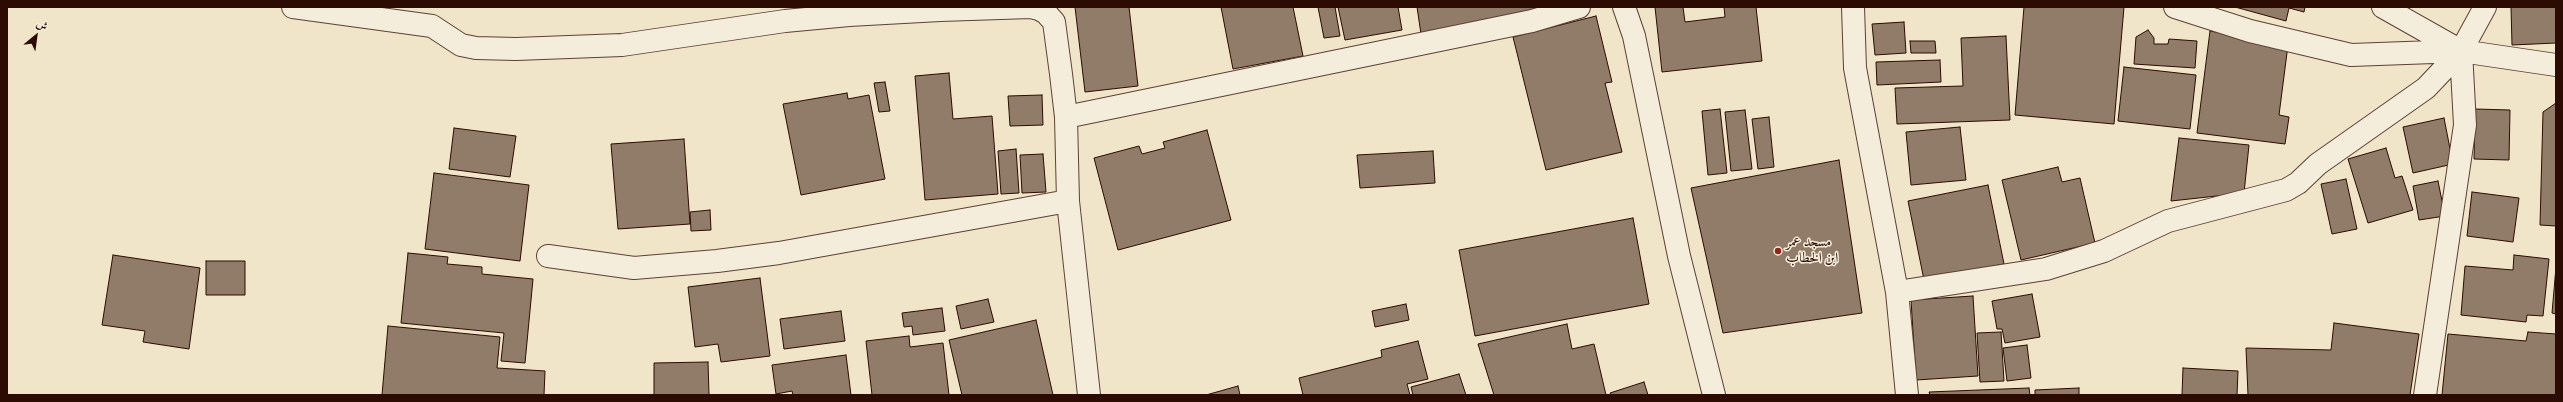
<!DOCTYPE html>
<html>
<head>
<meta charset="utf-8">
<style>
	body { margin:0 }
	#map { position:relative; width:2563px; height:402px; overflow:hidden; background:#f0e4c9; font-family:"IM FELL French Canon",Amiri,serif }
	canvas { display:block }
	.frame { position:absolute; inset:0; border:8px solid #2b0b02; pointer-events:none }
	.north { position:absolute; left:16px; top:16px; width:40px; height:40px; -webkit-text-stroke:3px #f5eddc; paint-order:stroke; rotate:29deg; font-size:11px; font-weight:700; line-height:16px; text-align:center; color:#2b0b02 }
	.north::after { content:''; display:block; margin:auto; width:14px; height:18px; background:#2b0b02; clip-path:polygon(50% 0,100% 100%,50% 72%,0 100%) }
</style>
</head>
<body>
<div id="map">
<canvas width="2563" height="402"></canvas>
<div class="frame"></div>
<div class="north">ش</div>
</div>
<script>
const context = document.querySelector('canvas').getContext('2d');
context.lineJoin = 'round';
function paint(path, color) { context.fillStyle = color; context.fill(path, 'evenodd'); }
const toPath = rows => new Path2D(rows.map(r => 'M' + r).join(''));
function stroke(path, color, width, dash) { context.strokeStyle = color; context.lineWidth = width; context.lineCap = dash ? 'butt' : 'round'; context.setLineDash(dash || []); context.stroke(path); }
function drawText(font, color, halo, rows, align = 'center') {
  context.font = font + ' "IM FELL French Canon",Amiri,serif'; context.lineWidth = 3; context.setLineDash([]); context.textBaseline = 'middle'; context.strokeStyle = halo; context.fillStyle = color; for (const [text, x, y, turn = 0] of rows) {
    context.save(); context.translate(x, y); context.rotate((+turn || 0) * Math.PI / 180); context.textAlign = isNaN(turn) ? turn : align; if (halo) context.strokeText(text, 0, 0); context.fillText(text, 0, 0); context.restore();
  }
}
const building = toPath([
	[1075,7,1129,7,1138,86,1085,92,1075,7],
	[1221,7,1293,7,1303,56,1233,69,1221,7],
	[1318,7,1335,7,1340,36,1324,38,1318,7],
	[1338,7,1398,7,1402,30,1345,40,1338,7],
	[1417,7,1552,7,1421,34,1417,7],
	[1655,7,1683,7,1685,22,1725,17,1724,7,1756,7,1762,61,1662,72,1655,7],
	[2024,7,2124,7,2114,124,2015,115,2024,7],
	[2235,7,2305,7,2304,12,2289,8,2286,21,2235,7],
	[2511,7,2556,7,2556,43,2512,45,2511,7],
	[1596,16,1612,82,1605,83,1622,152,1546,170,1513,37,1596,16],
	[1904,22,1906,53,1875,55,1872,24,1904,22],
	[2148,30,2154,38,2154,44,2168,44,2169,39,2197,41,2195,68,2134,64,2136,37,2148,30],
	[2210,31,2288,45,2279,115,2289,117,2285,144,2197,133,2210,31],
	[2006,36,2010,120,1897,124,1895,88,1963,86,1961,38,2006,36],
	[1910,41,1935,41,1936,53,1911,53,1910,41],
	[1940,60,1941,82,1877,85,1876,62,1940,60],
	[2124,67,2196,75,2190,129,2118,121,2124,67],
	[949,73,953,119,992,116,998,194,925,200,915,76,949,73],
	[885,82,890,111,879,112,874,83,885,82],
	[847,93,848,99,869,95,885,179,801,195,783,104,847,93],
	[1042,95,1043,125,1010,126,1008,96,1042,95],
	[2556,103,2556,226,2540,225,2543,112,2556,103],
	[1720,109,1727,173,1708,175,1702,111,1720,109],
	[2475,109,2510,110,2509,160,2474,159,2475,109],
	[1745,110,1752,169,1731,171,1725,112,1745,110],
	[1769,117,1774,167,1758,169,1752,119,1769,117],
	[2444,118,2453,164,2413,173,2403,127,2444,118],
	[1960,127,1966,180,1911,185,1906,132,1960,127],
	[454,128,516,136,510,177,449,169,454,128],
	[1207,130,1231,220,1118,250,1094,158,1139,146,1142,154,1165,148,1163,142,1207,130],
	[2179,138,2249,145,2244,193,2171,201,2179,138],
	[684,139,690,224,618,229,611,144,684,139],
	[2386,148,2395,178,2402,176,2413,210,2368,223,2348,159,2386,148],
	[1016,149,1019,193,1001,194,998,151,1016,149],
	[1433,151,1435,183,1360,188,1357,155,1433,151],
	[1043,154,1046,192,1022,193,1020,155,1043,154],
	[1839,160,1862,313,1723,333,1691,188,1839,160],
	[2058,167,2062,182,2080,178,2095,243,2021,260,2002,180,2058,167],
	[434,173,529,185,520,261,425,249,434,173],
	[2346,179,2357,229,2332,234,2321,184,2346,179],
	[2438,181,2445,216,2419,220,2413,186,2438,181],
	[1988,185,2004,264,1924,280,1908,201,1988,185],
	[2472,192,2519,198,2513,242,2467,236,2472,192],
	[710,210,711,230,691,231,690,212,710,210],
	[1633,218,1649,304,1475,336,1459,250,1633,218],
	[408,253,448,257,447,264,482,267,482,274,533,279,525,363,501,361,504,333,401,323,408,253],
	[113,255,200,268,189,349,143,342,145,331,102,325,113,255],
	[2514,255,2549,259,2543,316,2527,315,2526,322,2461,315,2465,266,2513,270,2514,255],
	[206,261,245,261,245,295,206,295,206,261],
	[2556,267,2556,314,2552,313,2556,267],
	[760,278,770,356,721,362,718,344,695,347,688,287,760,278],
	[2032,294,2040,337,2005,343,2002,329,1997,329,1992,301,2032,294],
	[1973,296,1978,376,1916,380,1911,300,1973,296],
	[988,299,994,322,961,329,956,306,988,299],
	[1406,304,1409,320,1375,327,1372,311,1406,304],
	[942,308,945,331,913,335,912,326,904,327,902,313,942,308],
	[841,311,845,341,784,349,780,319,841,311],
	[1036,320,1053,395,962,395,949,340,1036,320],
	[2334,323,2419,334,2410,395,2248,395,2246,348,2331,350,2334,323],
	[1567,324,1572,349,1594,344,1606,395,1494,395,1478,344,1567,324],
	[388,326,500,337,497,368,545,371,544,395,382,395,388,326],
	[2001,332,2004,381,1980,382,1977,333,2001,332],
	[2528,332,2556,334,2556,395,2442,395,2448,334,2526,341,2528,332],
	[909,336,910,347,943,343,949,395,872,395,866,341,909,336],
	[1418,341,1428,379,1407,384,1410,395,1303,395,1299,378,1382,357,1381,350,1418,341],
	[2027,345,2031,378,2007,381,2003,348,2027,345],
	[846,355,851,395,793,395,792,391,776,394,772,365,846,355],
	[708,362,709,395,654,395,654,363,708,362],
	[2183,368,2238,371,2237,395,2182,395,2183,368],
	[1459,374,1466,395,1413,395,1411,387,1459,374],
	[1644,382,1648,395,1611,395,1610,393,1644,382],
	[1238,386,1240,395,1206,395,1238,386],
	[2029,388,2030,395,1930,395,1929,392,2029,388],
	[2079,388,2079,395,2035,395,2035,390,2079,388]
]);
const minor = toPath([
	[293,7,432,26,461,45,476,48,516,49,622,45,785,21,849,15,940,10,1031,7,1039,9,1046,13,1054,22,1061,74,1066,117,1068,201,1089,395],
	[1624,7,1634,36,1679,256,1714,395],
	[1853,7,1855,68,1897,292,1907,395],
	[2175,7,2250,31,2351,55,2461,51,2556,65],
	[2383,7,2461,51],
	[1066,117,1532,21,1579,7],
	[548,256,634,268,717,261,779,253,1068,201],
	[1897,292,2046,269,2104,251,2168,221,2286,190,2298,183,2318,164,2426,88,2461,51],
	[2425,395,2465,125,2461,51,2485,7]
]);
const markers = [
	[1778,251,4,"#8f2418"]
];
const poiNames = [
	["مسجد عمر",1786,243],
	["ابن الخطاب",1786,259]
];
paint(building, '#917c69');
stroke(building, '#2b0b02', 1);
stroke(minor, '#5c4134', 24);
stroke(minor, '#f5eddc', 22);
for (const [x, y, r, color] of markers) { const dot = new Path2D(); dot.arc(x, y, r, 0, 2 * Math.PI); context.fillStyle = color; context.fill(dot); stroke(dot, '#f5eddc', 1.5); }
drawText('14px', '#2b0b02', '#f5eddc', poiNames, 'left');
</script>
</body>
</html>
